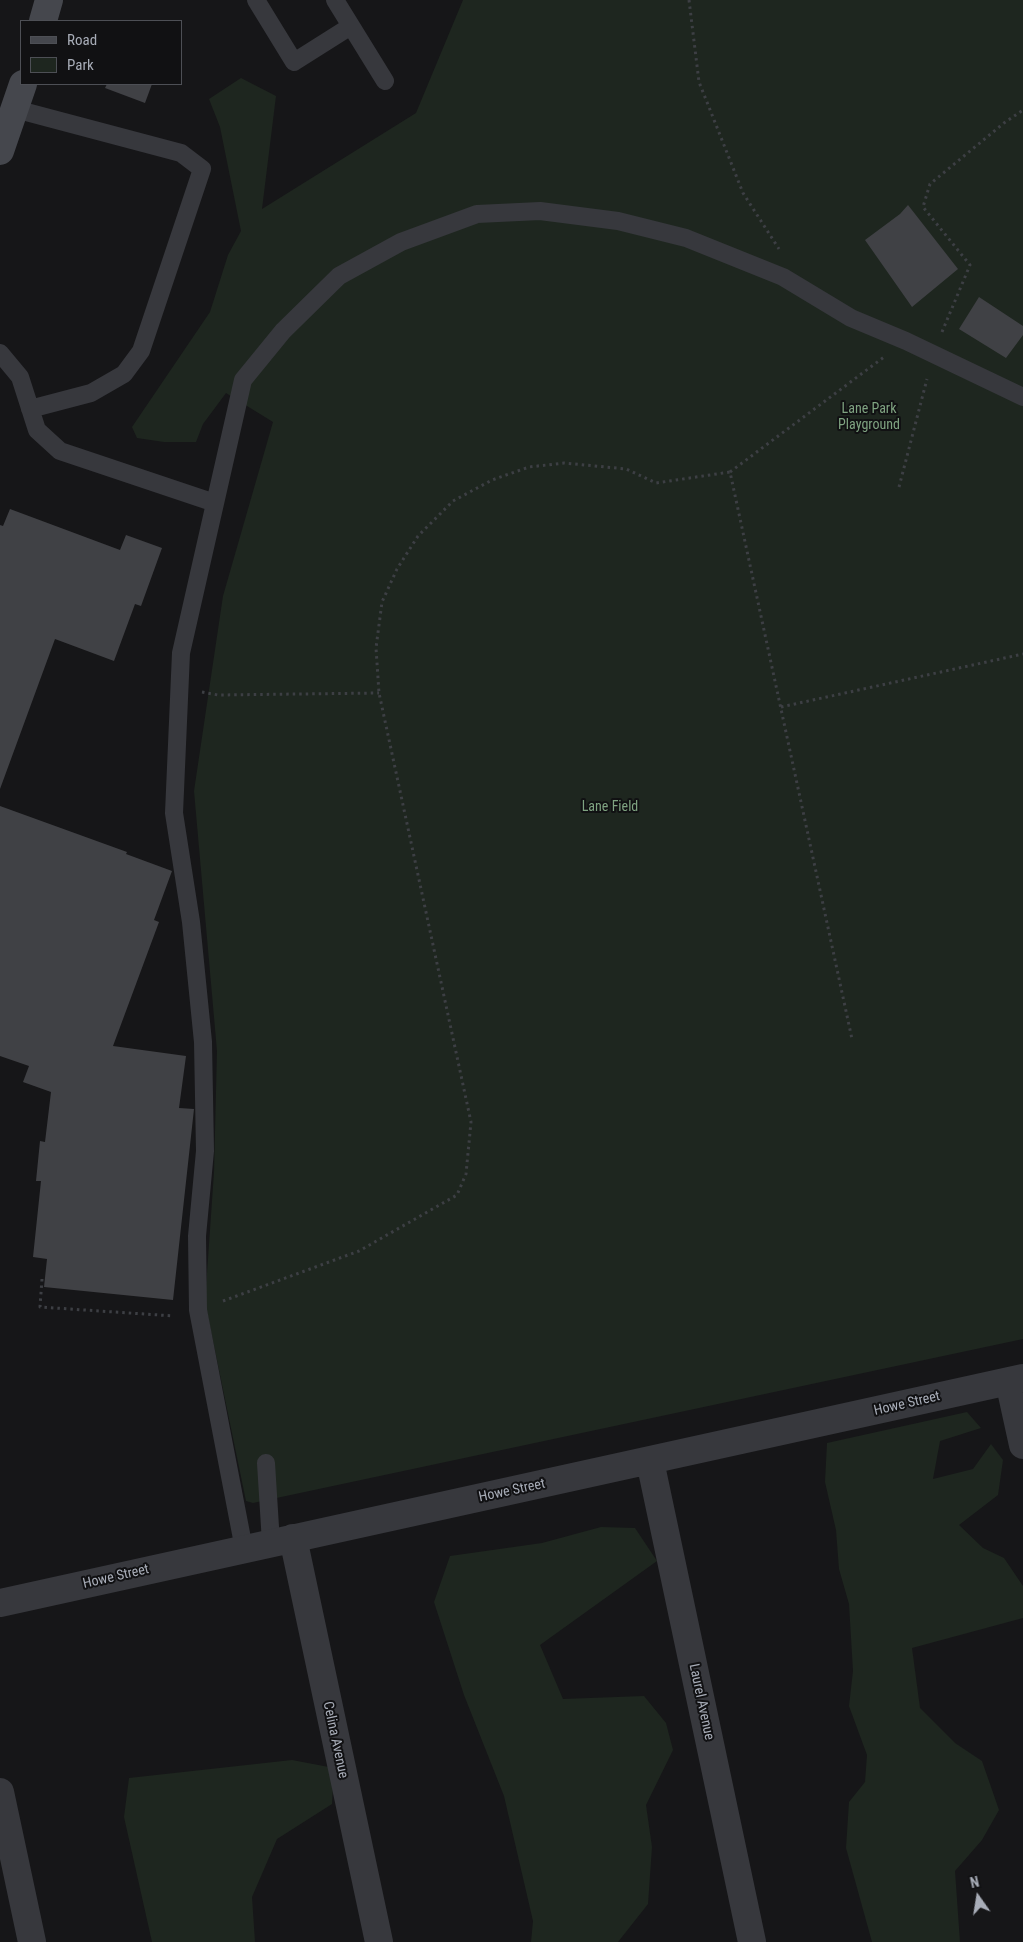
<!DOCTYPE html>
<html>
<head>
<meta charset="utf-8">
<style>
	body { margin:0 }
	#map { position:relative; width:1023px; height:1942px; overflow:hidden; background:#161618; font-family:"Roboto Condensed",sans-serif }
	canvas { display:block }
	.legend { position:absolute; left:20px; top:20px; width:162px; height:65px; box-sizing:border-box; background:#111113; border:1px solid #4d4f55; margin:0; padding:6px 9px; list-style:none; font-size:15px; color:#a8adb8 }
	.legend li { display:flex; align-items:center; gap:10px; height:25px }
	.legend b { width:25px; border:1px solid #4d4f55 }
	.north { position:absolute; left:953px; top:1872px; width:50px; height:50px; -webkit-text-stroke:4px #111113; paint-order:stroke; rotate:347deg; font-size:14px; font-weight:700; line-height:20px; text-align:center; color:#a8adb8 }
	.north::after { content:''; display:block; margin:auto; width:18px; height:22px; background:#a8adb8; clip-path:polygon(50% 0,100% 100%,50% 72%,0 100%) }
</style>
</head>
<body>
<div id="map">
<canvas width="1023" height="1942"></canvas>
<ul class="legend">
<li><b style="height:6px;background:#45474d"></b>Road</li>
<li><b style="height:14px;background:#1e261f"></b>Park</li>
</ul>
<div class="north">N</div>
</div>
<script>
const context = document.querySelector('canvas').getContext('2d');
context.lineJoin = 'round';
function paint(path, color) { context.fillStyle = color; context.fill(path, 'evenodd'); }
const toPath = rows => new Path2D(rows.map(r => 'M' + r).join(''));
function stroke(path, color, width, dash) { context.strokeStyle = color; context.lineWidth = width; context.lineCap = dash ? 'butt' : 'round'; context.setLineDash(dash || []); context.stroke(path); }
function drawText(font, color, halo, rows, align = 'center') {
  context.font = font + ' "Roboto Condensed",sans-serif'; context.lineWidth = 4; context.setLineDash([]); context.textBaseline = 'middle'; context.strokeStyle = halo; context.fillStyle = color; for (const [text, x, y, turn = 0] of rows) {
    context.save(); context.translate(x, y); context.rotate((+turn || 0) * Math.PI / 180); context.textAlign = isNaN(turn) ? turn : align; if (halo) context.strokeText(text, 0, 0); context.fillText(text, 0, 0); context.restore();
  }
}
const green = toPath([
	[463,0,1023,0,1023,1339,253,1503,246,1501,205,1302,214,1172,217,1051,194,791,223,596,273,422,226,393,203,424,196,442,164,442,137,438,132,427,210,312,228,255,241,231,220,127,209,99,241,78,276,96,262,209,416,113],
	[967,1412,981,1428,940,1441,933,1479,973,1469,991,1444,1003,1460,998,1495,959,1525,983,1548,1004,1558,1023,1586,1023,1618,912,1648,920,1708,955,1743,982,1761,999,1810,982,1840,955,1871,960,1942,872,1942,846,1848,849,1802,865,1782,867,1755,849,1706,853,1671,849,1604,839,1569,836,1530,825,1482,827,1443],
	[601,1527,635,1528,657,1561,540,1645,563,1699,644,1696,666,1723,673,1750,646,1805,652,1847,648,1904,618,1942,531,1942,533,1921,504,1796,464,1695,434,1602,450,1556,542,1543],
	[292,1760,334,1768,332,1804,277,1839,252,1897,255,1942,152,1942,124,1817,129,1778]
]);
const building = toPath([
	[107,84,152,84,145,103,105,88],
	[908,205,958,269,912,307,865,240,900,214],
	[979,297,1023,326,1023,335,1006,358,959,329],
	[10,509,120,550,126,535,162,548,141,606,135,604,114,661,55,639,0,789,0,525,3,526],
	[0,806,127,852,126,854,172,871,154,920,159,922,113,1046,186,1056,179,1108,194,1109,173,1300,44,1287,47,1259,33,1257,41,1181,36,1181,40,1141,45,1142,51,1092,23,1082,29,1066,0,1056]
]);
const path = toPath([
	[689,0,699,82,743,193,779,249],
	[942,332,970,265,923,207,930,184,1004,123,1023,110],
	[730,472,884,357],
	[899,487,927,379],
	[202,692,218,695,379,693],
	[781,707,1023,654],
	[42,1279,40,1307,174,1316],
	[223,1301,359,1251,457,1195,466,1174,471,1122,379,693,376,648,382,602,397,569,418,536,453,501,492,480,529,467,564,463,626,469,656,483,730,472,852,1039]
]);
const service = toPath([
	[256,0,294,62,351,26],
	[335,0,385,81],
	[15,109,181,153,202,169,141,351,124,374,91,393,30,409],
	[0,353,20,377,37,430,60,451,215,503],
	[266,1463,271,1543],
	[244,1549,198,1310,197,1236,205,1151,203,1042,191,922,174,813,181,653,243,380,283,331,339,276,401,242,477,214,540,211,618,221,686,238,783,277,851,318,906,341,1023,397]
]);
const minor = toPath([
	[1009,1381,1023,1445],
	[650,1461,752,1942],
	[293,1538,379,1942],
	[0,1603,1023,1378],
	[0,1792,32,1942]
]);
const secondary = toPath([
	[43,21,49,0],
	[0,151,23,84]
]);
const parkNames = [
	["Lane Park",869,409],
	["Playground",869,425],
	["Lane Field",610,807]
];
const streetNames = [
	["Howe Street",907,1404,-13],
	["Howe Street",512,1491,-12],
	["Howe Street",116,1577,-13],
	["Laurel Avenue",701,1702,78],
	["Celina Avenue",335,1740,78]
];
paint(green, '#1e261f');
paint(building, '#404145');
stroke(path, '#3d3f44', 3, [2.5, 4]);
stroke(service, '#37383d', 18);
stroke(minor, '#37383d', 28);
stroke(secondary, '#45474d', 28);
drawText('14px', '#7fa381', '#111113', parkNames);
drawText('14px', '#a8adb8', '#111113', streetNames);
</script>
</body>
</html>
